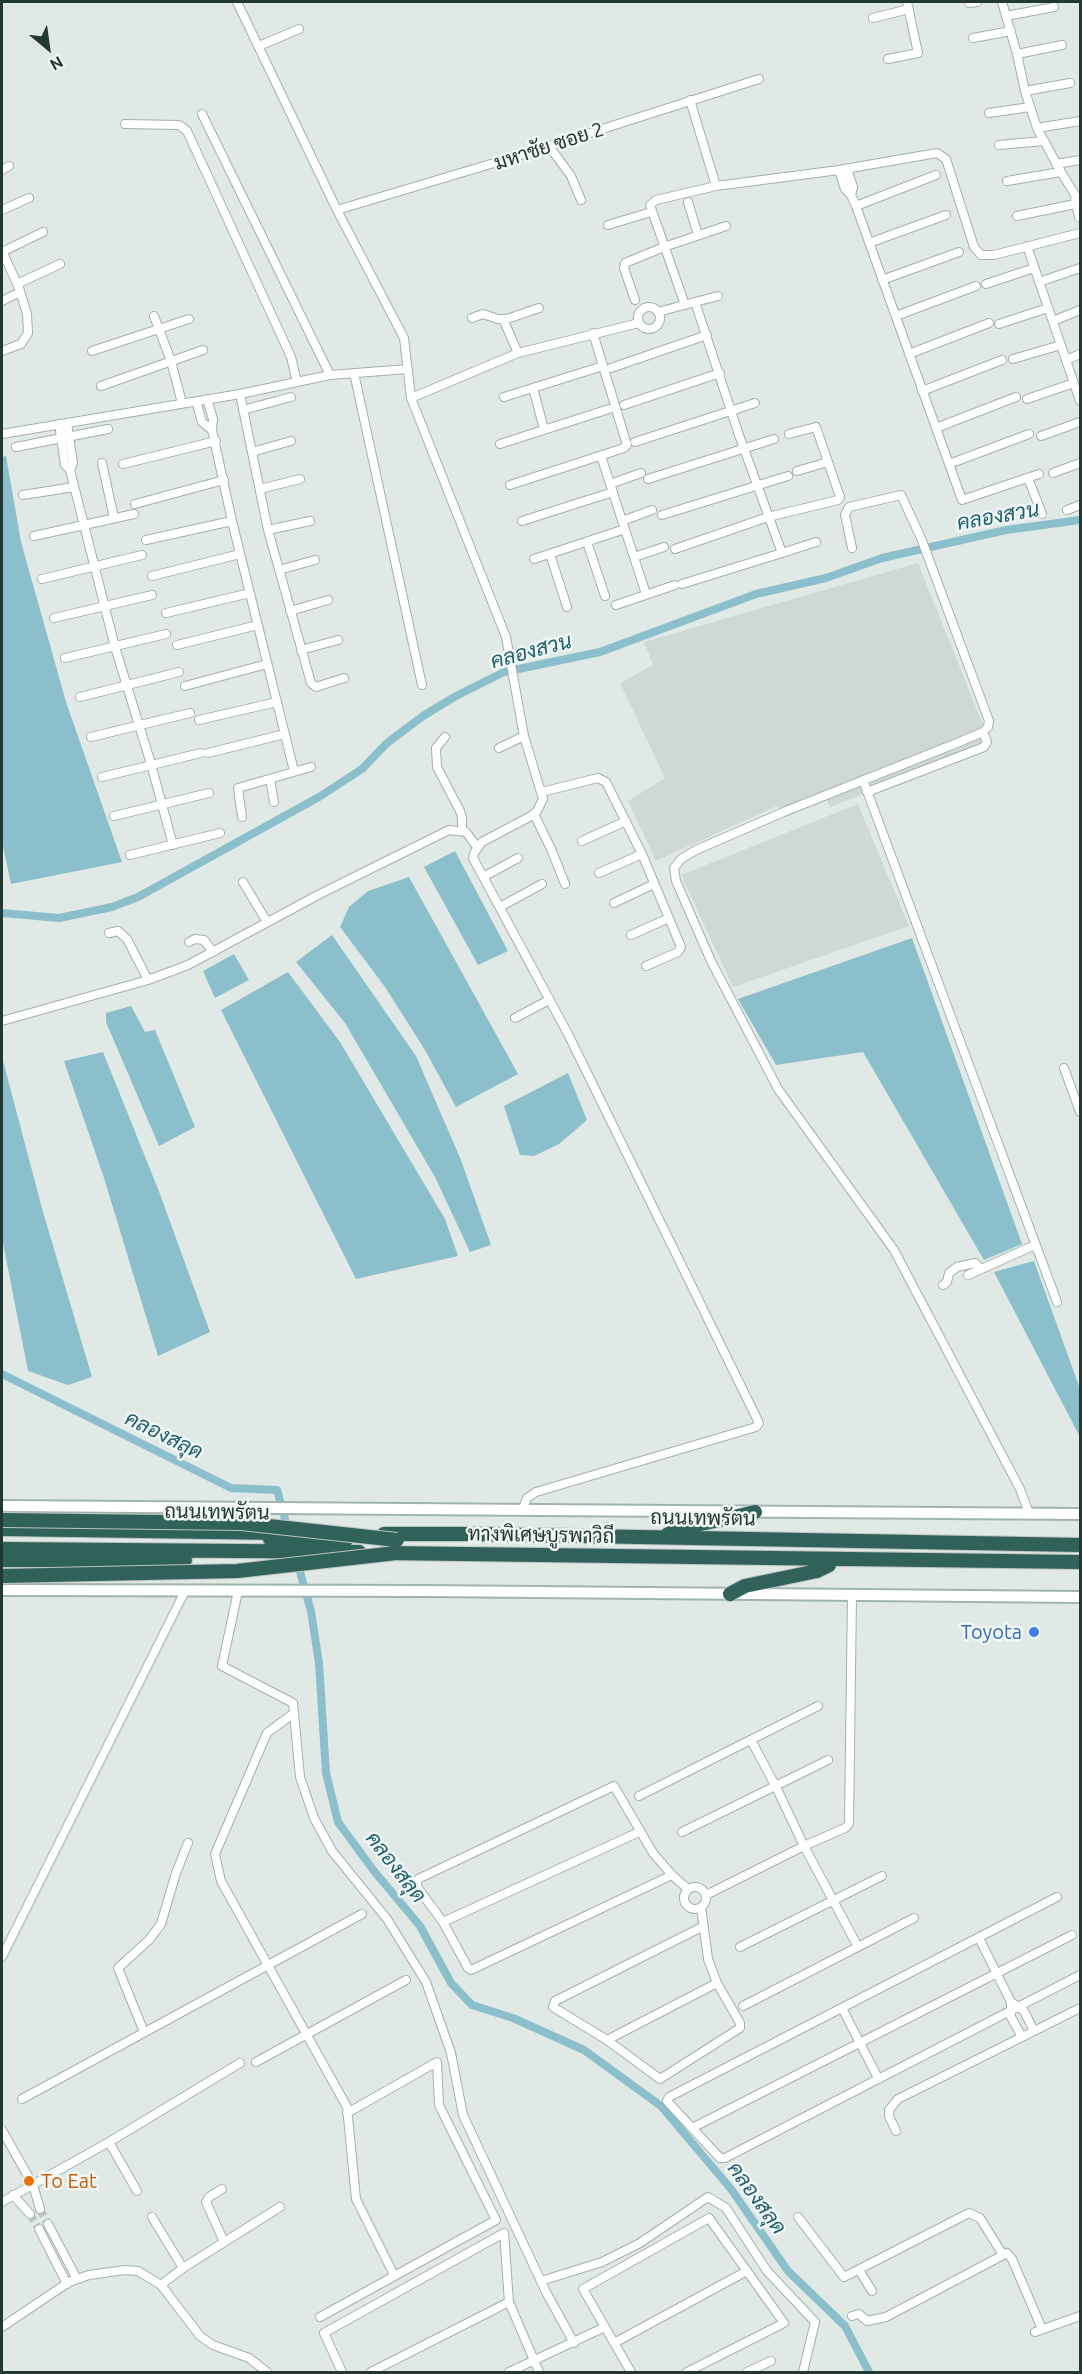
<!DOCTYPE html>
<html>
<head>
<meta charset="utf-8">
<style>
	body { margin:0 }
	#map { position:relative; width:1082px; height:2374px; overflow:hidden; background:#e0e9e5; font-family:Ubuntu,sans-serif }
	canvas { display:block }
	.frame { position:absolute; inset:0; border:3px solid #223833; pointer-events:none }
	.north { position:absolute; left:18px; top:18px; width:60px; height:60px; -webkit-text-stroke:4px #f0f6f3; paint-order:stroke; rotate:151deg; font-size:16px; font-weight:700; line-height:24px; text-align:center; color:#223833 }
	.north::after { content:''; display:block; margin:auto; width:21px; height:27px; background:#223833; clip-path:polygon(50% 0,100% 100%,50% 72%,0 100%) }
</style>
</head>
<body>
<div id="map">
<canvas width="1082" height="2374"></canvas>
<div class="frame"></div>
<div class="north">N</div>
</div>
<script>
const context = document.querySelector('canvas').getContext('2d');
context.lineJoin = 'round';
function paint(path, color) { context.fillStyle = color; context.fill(path, 'evenodd'); }
const toPath = rows => new Path2D(rows.map(r => 'M' + r).join(''));
function stroke(path, color, width, dash) { context.strokeStyle = color; context.lineWidth = width; context.lineCap = dash ? 'butt' : 'round'; context.setLineDash(dash || []); context.stroke(path); }
function drawText(font, color, halo, rows, align = 'center') {
  context.font = font + ' Ubuntu,Sarabun,sans-serif'; context.lineWidth = 5; context.setLineDash([]); context.textBaseline = 'middle'; context.strokeStyle = halo; context.fillStyle = color; for (const [text, x, y, turn = 0] of rows) {
    context.save(); context.translate(x, y); context.rotate((+turn || 0) * Math.PI / 180); context.textAlign = isNaN(turn) ? turn : align; if (halo) context.strokeText(text, 0, 0); context.fillText(text, 0, 0); context.restore();
  }
}
const built = toPath([
	[918,563,991,745,830,807,827,800,783,818,777,806,656,861,628,801,665,778,620,683,653,665,644,642],
	[858,804,909,926,733,987,681,875]
]);
const water = toPath([
	[6,456,21,542,66,702,122,862,11,884,2,841,2,457],
	[455,851,508,951,478,965,424,867],
	[409,877,518,1074,456,1107,425,1050,385,987,340,927,349,907,368,891],
	[332,935,416,1056,461,1160,491,1245,470,1252,435,1177,345,1023,296,962],
	[912,938,1022,1244,984,1260,863,1052,776,1065,738,999],
	[234,954,249,980,215,998,203,971],
	[288,972,340,1042,445,1219,458,1256,356,1279,221,1010],
	[131,1006,145,1032,155,1030,195,1127,159,1146,106,1022,106,1013],
	[103,1052,160,1194,210,1332,158,1356,104,1178,64,1061],
	[2,1057,43,1212,92,1377,68,1385,28,1371,2,1238],
	[568,1073,587,1120,559,1144,534,1156,520,1155,504,1106],
	[1034,1261,1080,1389,1080,1437,994,1272]
]);
const canal = toPath([
	[2,913,59,918,112,907,138,897,319,797,362,769,387,743,423,716,456,696,504,672,600,652,756,594,826,578,882,558,1006,530,1080,520],
	[2,1374,231,1488,277,1490,288,1530],
	[297,1561,311,1611,319,1663,326,1773,338,1822,374,1871,420,1926,451,1983,472,2005,513,2018,584,2050,661,2106,731,2189,788,2271,845,2326,869,2372]
]);
const streetTunnel = toPath([
	[40,2209,48,2224],
	[30,2214,39,2229]
]);
const street = toPath([
	[237,2,337,210,404,338,411,398,506,637,524,736,543,799,537,811,531,816,482,842,474,853,473,858,568,1034,759,1423,756,1427,536,1492,527,1498,522,1511],
	[1002,2,1017,54,1025,91,1037,128,1061,172,1080,203],
	[969,3,977,2],
	[1006,16,1054,7],
	[873,18,909,9],
	[973,38,1011,31],
	[259,46,299,29],
	[1017,54,1062,45],
	[888,59,918,53,907,2],
	[1025,91,1070,83],
	[690,100,716,186],
	[989,113,1030,107],
	[202,114,330,375],
	[125,124,179,125,187,131,291,357,297,382],
	[1037,128,1080,121],
	[999,145,1043,141],
	[549,146,571,176,581,200],
	[1056,164,1080,160],
	[847,169,853,187,851,195],
	[2,170,9,166],
	[839,170,845,189,851,195,856,206,962,500,1039,474],
	[1007,181,1061,172],
	[1075,200,1079,217],
	[688,202,698,235],
	[856,206,936,175],
	[2,210,29,198],
	[337,210,524,154,759,79],
	[1017,216,1080,203],
	[608,225,651,212],
	[869,243,946,215],
	[1027,246,1080,401],
	[2,251,19,288,27,314,28,333,21,344,2,351],
	[2,252,43,232],
	[882,280,959,252],
	[1039,282,1080,268],
	[17,284,60,264],
	[986,284,1034,268],
	[635,300,624,268,625,263,664,247,726,226],
	[2,301,20,292],
	[695,302,718,296],
	[685,305,650,205,656,200,716,186,839,170,937,153,946,159,974,247,981,255,994,255,1080,233],
	'638 318a11 11 0 1 1 22 0a11 11 0 1 1-22 0Z',
	[658,312,695,302,739,435,782,553,816,542],
	[154,316,171,361,182,403],
	[896,316,976,286],
	[472,318,483,314,498,319,507,319,539,308],
	[503,319,518,353],
	[1053,321,1080,310],
	[999,324,1048,308],
	[92,351,189,319],
	[909,354,989,323],
	[1013,359,1061,345],
	[1066,360,1080,354],
	[611,368,707,335],
	[354,373,422,685],
	[101,386,203,350],
	[533,388,544,429],
	[922,391,1002,360],
	[240,394,268,530,311,683,316,687,344,678],
	[504,397,603,366],
	[411,398,518,353,639,323],
	[1027,399,1074,383],
	[196,401,202,422,212,430,213,419,207,399],
	[624,405,720,373],
	[243,410,291,397],
	[67,423,73,463,70,470],
	[59,424,65,465,70,470,115,647,151,764,173,845],
	[936,428,1016,397],
	[212,430,232,521,294,771],
	[2,434,240,394,330,375,408,369],
	[1041,436,1080,422],
	[635,442,755,403],
	[500,444,609,409],
	[16,447,108,429],
	[252,452,291,441],
	[601,456,646,594],
	[102,463,114,518],
	[123,464,216,441],
	[949,464,1029,434],
	[797,471,828,462],
	[1053,473,1080,463],
	[1028,478,1042,514],
	[648,479,774,439],
	[610,484,641,473],
	[510,485,624,448,627,445,593,333],
	[260,489,300,479],
	[23,495,74,487],
	[135,504,224,480],
	[1067,510,1080,505],
	[662,515,788,476],
	[522,521,613,492],
	[622,521,652,510],
	[268,530,310,521],
	[34,536,134,514],
	[146,540,232,521],
	[587,542,605,596],
	[852,548,845,515,849,507,901,495,921,538,989,721,988,727,983,732,957,743,786,811,696,850,681,859,674,868,676,881,711,961,778,1089,894,1250,1020,1489,1029,1513],
	[675,549,768,517,838,500,840,497,816,427,789,434],
	[550,554,567,607],
	[634,557,664,547],
	[534,559,625,529],
	[279,570,315,560],
	[152,576,240,554],
	[42,579,142,555],
	[682,584,782,553],
	[616,605,675,585],
	[290,611,328,600],
	[166,613,250,593],
	[54,618,152,595],
	[177,645,258,625],
	[301,650,338,640],
	[65,658,166,634],
	[185,686,267,664],
	[80,697,179,672],
	[199,720,277,702],
	[91,737,190,713],
	[445,737,436,748,437,767,460,811,462,818,462,831],
	[499,748,524,736],
	[208,753,285,734],
	[102,777,201,753],
	[270,779,274,802],
	[863,780,1057,1302],
	[542,792,598,778,606,782,642,854,681,947,678,952,646,966],
	[867,792,984,747,987,742,983,732],
	[534,814,552,851,565,884],
	[114,816,209,793],
	[242,817,238,788,311,767],
	[582,841,626,821],
	[130,855,220,833],
	[599,873,642,854],
	[483,877,518,858],
	[243,882,267,922],
	[614,903,654,884],
	[500,907,542,884],
	[109,933,118,931,127,939,148,980],
	[631,935,669,918],
	[189,942,195,939,204,940,213,952],
	[515,1018,549,1000],
	[2,1021,148,980,188,965,318,895,449,830,466,832,477,847],
	[1064,1068,1080,1112],
	[968,1275,1035,1245],
	[943,1285,947,1282,949,1273,957,1267,975,1263,981,1269],
	[238,1591,222,1666,293,1703,300,1777,314,1818,332,1851,387,1919,426,1982,451,2053,463,2115,546,2292,574,2343],
	[294,1713,267,1733,215,1854,221,1881,347,2107,356,2199,394,2275],
	[751,1740,776,1787,804,1846,858,1947],
	[639,1796,818,1706],
	[682,1832,828,1760],
	[672,1875,471,1970,468,1968,443,1922,417,1887,417,1883,418,1879,614,1786,653,1853,672,1875,688,1889],
	'684 1898a11 11 0 1 1 22 0a11 11 0 1 1-22 0Z',
	[706,1895,804,1846,845,1828,849,1824,852,1594],
	[1057,1897,669,2097,667,2101,720,2158,725,2158,1080,1975],
	[701,1907,708,1959,717,1983,740,2023,740,2028,660,2079,607,2040,553,2007,555,2001,702,1927],
	[443,1922,639,1832],
	[979,1938,1011,2002],
	[740,1947,882,1876],
	[2,1957,185,1591],
	[743,2006,914,1918],
	[842,2008,878,2078],
	[144,2032,118,1968,149,1940,161,1924,176,1873,188,1843],
	[1022,2037,1011,2017,1011,2002,1024,2011,1034,2031],
	[607,2040,717,1983],
	[256,2062,406,1980],
	[22,2099,362,1914],
	[692,2128,1072,1935],
	[2,2130,33,2185,40,2209],
	[896,2131,889,2116,889,2110,898,2099,1080,2008],
	[109,2142,137,2191],
	[222,2189,209,2197,206,2202,224,2242],
	[13,2195,30,2214],
	[2,2202,109,2142,240,2063],
	[152,2217,183,2268],
	[798,2217,844,2277,969,2213,980,2218,1003,2255],
	[48,2224,77,2279],
	[39,2229,67,2284],
	[859,2270,872,2291],
	[541,2281,602,2262,640,2243,708,2197,726,2208,767,2271,815,2322,803,2372],
	[161,2285,183,2268,280,2207],
	[852,2316,859,2314,867,2321,886,2317,1007,2253,1012,2259,1042,2329],
	[320,2317,496,2220,439,2105,437,2062,347,2113],
	[2,2327,69,2282,89,2275,125,2270,138,2271,161,2285,200,2336,213,2345,249,2358,267,2372],
	[1035,2332,1080,2316],
	[614,2343,747,2271],
	[342,2372,324,2333,504,2233,509,2302,539,2372],
	[371,2372,509,2302],
	[509,2372,605,2327],
	[631,2372,583,2289,709,2218,784,2323,687,2372],
	[747,2372,771,2361]
]);
const secondary = toPath([
	[2,1506,1080,1514],
	[2,1590,426,1591,1080,1597]
]);
const highway = toPath([
	[2,1529,281,1533],
	[384,1534,473,1534,1080,1545],
	[667,1535,678,1529,755,1512],
	[270,1539,346,1540],
	[2,1549,359,1552],
	[385,1553,1080,1562],
	[2,1560,185,1560],
	[730,1594,745,1586,817,1571,829,1565]
]);
const highwayBridge = toPath([
	[2,1520,241,1523,397,1540],
	[2,1576,237,1571,396,1553]
]);
const markers = [
	[1034,1632,6,"#3f7fe0"],
	[29,2181,6,"#e8710a"]
];
const streetNames = [
	["มหาชัย ซอย 2",549,146,-18],
	["ถนนเทพรัตน",217,1512,1],
	["ถนนเทพรัตน",703,1518,1],
	["ทางพิเศษบูรพาวิถี",541,1535,1]
];
const shopNames = [
	["Toyota",1022,1632]
];
const foodNames = [
	["To Eat",41,2181]
];
const waterNames = [
	["คลองสวน",998,516,-10],
	["คลองสวน",531,651,-15],
	["คลองสลุด",164,1435,26],
	["คลองสลุด",396,1867,52],
	["คลองสลุด",757,2198,54]
];
paint(built, '#ced9d4');
paint(water, '#8bbfcb');
stroke(canal, '#8bbfcb', 8);
stroke(streetTunnel, '#bac6c1', 8, [8, 4]);
stroke(street, '#a3b0ac', 10);
stroke(secondary, '#a0b4ad', 14);
stroke(highway, '#bdc3c2', 16);
stroke(street, '#fff', 8);
stroke(secondary, '#fff', 10);
stroke(highway, '#306259', 14);
stroke(highwayBridge, '#bdc3c2', 16, []);
stroke(highwayBridge, '#306259', 14);
for (const [x, y, r, color] of markers) { const dot = new Path2D(); dot.arc(x, y, r, 0, 2 * Math.PI); context.fillStyle = color; context.fill(dot); stroke(dot, '#f0f6f3', 2); }
drawText('20px', '#223833', '#f0f6f3', streetNames);
drawText('20px', '#366cbe', '#f0f6f3', shopNames, 'right');
drawText('20px', '#c56008', '#f0f6f3', foodNames, 'left');
drawText('italic 21px', '#21606f', '#f0f6f3', waterNames);
</script>
</body>
</html>
